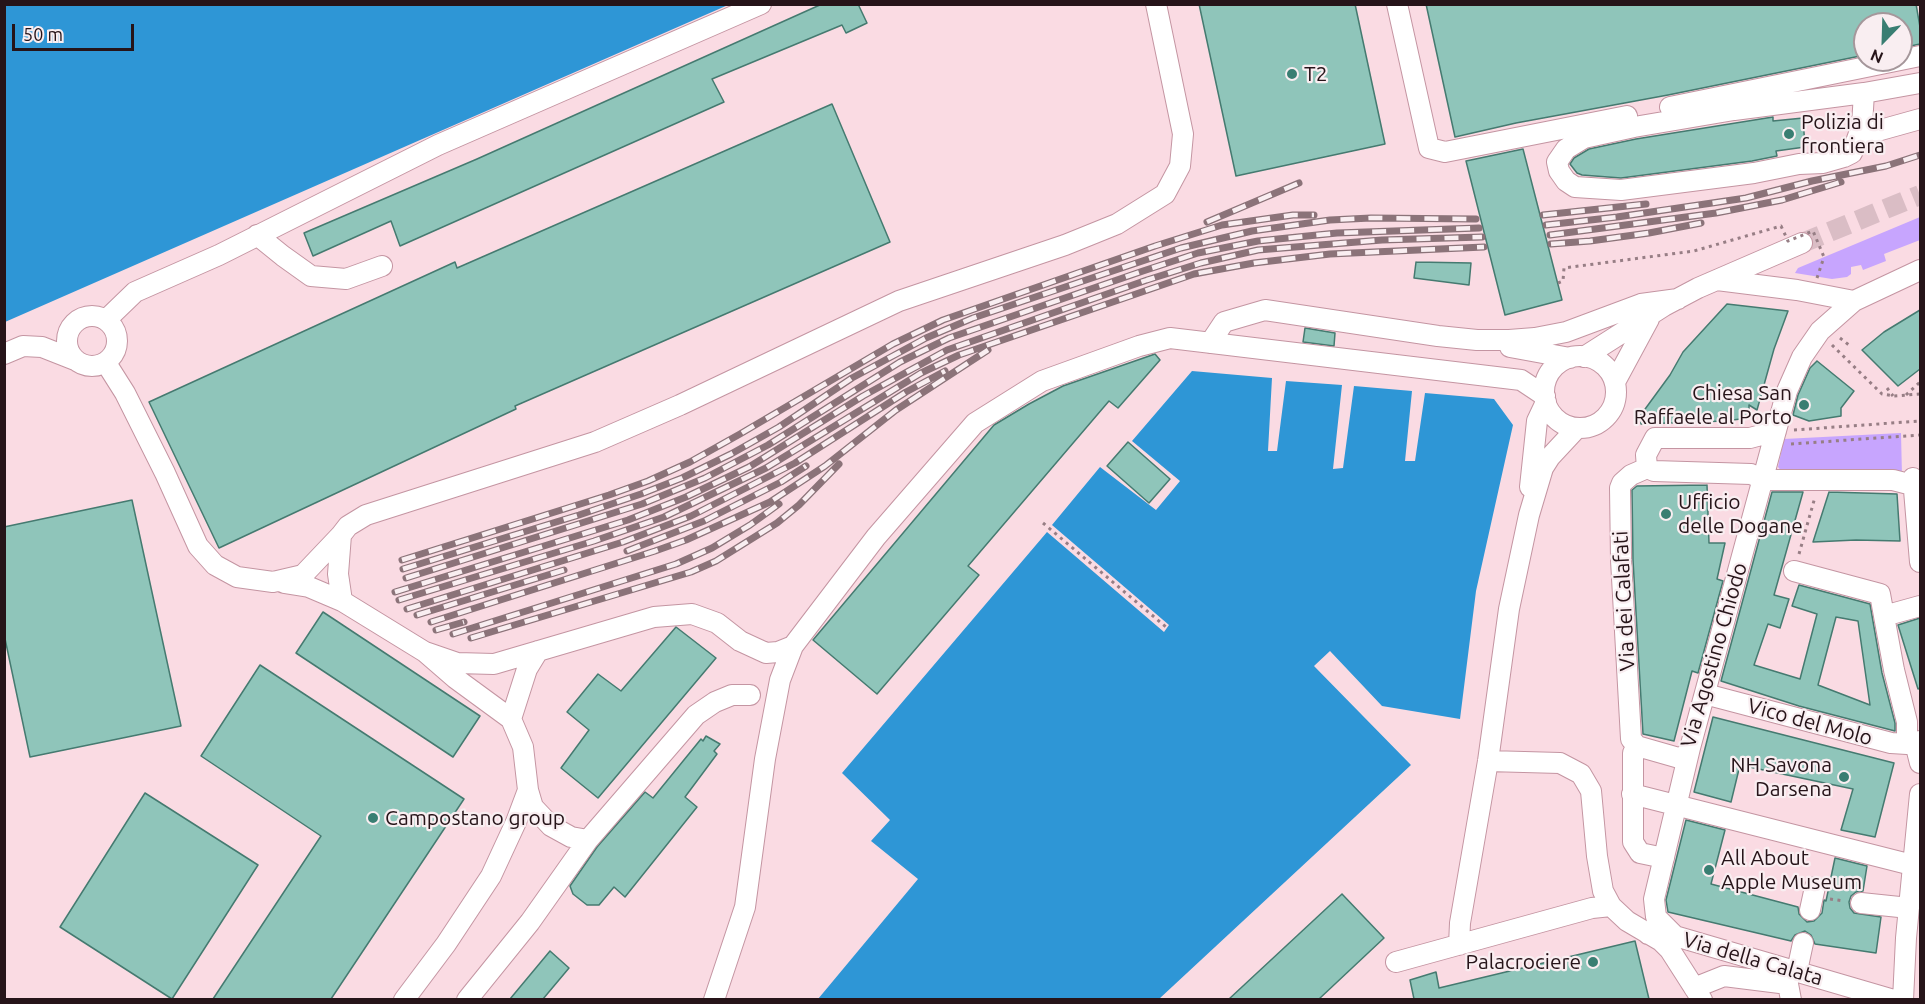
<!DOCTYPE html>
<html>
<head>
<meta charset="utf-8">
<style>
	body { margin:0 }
	#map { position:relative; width:1925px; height:1004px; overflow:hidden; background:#fadbe3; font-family:Ubuntu,sans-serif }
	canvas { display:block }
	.frame { position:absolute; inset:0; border:6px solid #261419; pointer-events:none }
	.north { position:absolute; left:1853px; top:12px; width:60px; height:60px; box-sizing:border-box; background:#f9eef1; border:2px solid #a5979b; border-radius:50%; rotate:203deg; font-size:16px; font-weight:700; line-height:24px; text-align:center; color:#261419 }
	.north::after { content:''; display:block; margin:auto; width:21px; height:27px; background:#397e72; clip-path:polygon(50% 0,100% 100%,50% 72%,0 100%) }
	.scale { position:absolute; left:12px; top:24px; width:122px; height:27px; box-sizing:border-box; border:3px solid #261419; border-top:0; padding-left:8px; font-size:18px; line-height:21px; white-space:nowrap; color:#261419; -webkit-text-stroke:4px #f9eef1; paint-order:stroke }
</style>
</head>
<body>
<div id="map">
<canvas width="1925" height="1004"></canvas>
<div class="frame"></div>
<div class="north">N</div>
<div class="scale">50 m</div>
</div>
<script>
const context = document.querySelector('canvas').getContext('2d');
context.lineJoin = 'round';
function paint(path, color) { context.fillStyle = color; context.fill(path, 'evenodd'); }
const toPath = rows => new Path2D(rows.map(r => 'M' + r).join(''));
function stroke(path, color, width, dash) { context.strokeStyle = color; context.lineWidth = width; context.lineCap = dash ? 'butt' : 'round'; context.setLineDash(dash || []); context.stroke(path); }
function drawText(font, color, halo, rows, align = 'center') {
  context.font = font + ' Ubuntu,sans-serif'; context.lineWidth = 4.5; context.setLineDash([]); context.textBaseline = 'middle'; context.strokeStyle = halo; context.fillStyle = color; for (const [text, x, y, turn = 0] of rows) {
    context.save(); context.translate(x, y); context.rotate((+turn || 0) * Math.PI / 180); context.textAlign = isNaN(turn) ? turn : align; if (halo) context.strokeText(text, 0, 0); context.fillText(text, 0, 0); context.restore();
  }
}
const green = toPath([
	[1920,217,1920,240,1884,254,1886,261,1863,270,1861,265,1851,267,1851,274,1847,277,1832,279,1795,273,1798,268],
	[1901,433,1902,476,1784,474,1778,467,1784,439]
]);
const water = toPath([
	[5,4,728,4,728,5,5,322],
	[1192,371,1272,378,1268,451,1277,451,1286,381,1342,385,1333,469,1343,468,1354,386,1412,391,1405,461,1415,461,1425,393,1494,399,1513,425,1476,591,1460,719,1382,706,1330,651,1314,666,1411,765,1159,999,818,999,918,879,871,841,890,820,842,773,1047,532,1164,632,1169,625,1052,525,1100,467,1156,510,1180,481,1132,441]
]);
const building = toPath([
	[822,4,858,4,867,23,846,33,842,25,712,79,724,102,400,246,391,221,313,256,304,233,477,159,822,4],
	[1199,4,1355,4,1385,144,1236,176,1199,4],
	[1426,4,1916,4,1920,27,1920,44,1901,48,1901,24,1865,24,1865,55,1668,95,1516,123,1455,137,1426,4],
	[832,104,890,242,515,406,516,409,219,548,149,402,455,262,457,268,832,104],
	[1773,117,1773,121,1803,118,1805,147,1776,151,1777,156,1752,161,1621,178,1582,175,1577,173,1570,164,1574,158,1589,149,1636,139,1773,117],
	[1523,149,1562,300,1505,315,1466,161,1523,149],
	[1416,262,1471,263,1469,285,1414,278,1416,262],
	[1727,304,1788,311,1774,349,1757,410,1749,405,1749,418,1724,421,1641,424,1640,416,1670,375,1683,352,1727,304],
	[1920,310,1920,369,1898,386,1862,350,1884,332,1920,310],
	[1305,328,1335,333,1334,346,1303,342,1305,328],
	[1155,354,1160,360,1118,408,1109,401,968,566,979,575,877,694,813,640,994,425,1029,404,1063,386,1155,354],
	[1817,361,1854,391,1841,408,1841,416,1809,421,1793,415,1798,395,1810,368,1817,361],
	[1128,442,1170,479,1149,503,1107,466,1128,442],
	[1707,485,1709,543,1725,543,1717,579,1723,581,1698,673,1692,671,1674,741,1643,734,1633,560,1632,490,1637,486,1707,485],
	[1772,492,1803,492,1774,595,1789,599,1780,628,1768,624,1754,665,1800,679,1817,614,1792,606,1799,585,1870,604,1882,673,1895,723,1895,731,1799,706,1721,681,1772,492],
	[1836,617,1858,621,1870,705,1818,685,1836,617],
	[1829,492,1897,494,1900,541,1856,540,1813,542,1829,492],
	[132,500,181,726,30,757,4,634,4,527,132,500],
	[323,612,480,716,453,757,296,653,323,612],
	[1920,618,1920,688,1918,689,1898,625,1920,618],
	[676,627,716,658,598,798,561,768,589,730,567,712,598,674,621,691,676,627],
	[260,665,464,799,331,999,213,999,321,836,201,756,260,665],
	[1713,717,1894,763,1875,837,1841,830,1853,789,1740,765,1731,802,1694,792,1713,717],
	[706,736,720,744,714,751,717,754,685,797,697,807,625,897,614,887,599,905,587,905,573,894,570,886,597,847,645,792,653,798,701,739,703,741,706,736],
	[145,793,258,865,172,999,60,927,145,793],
	[1686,820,1725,830,1711,884,1798,907,1799,914,1807,922,1814,921,1822,913,1824,900,1826,901,1835,858,1867,866,1863,891,1856,892,1851,896,1849,902,1850,908,1854,913,1881,917,1876,953,1815,944,1811,935,1805,931,1795,935,1791,941,1668,912,1666,900,1686,820],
	[1342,894,1384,938,1319,999,1229,999,1342,894],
	[1635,941,1649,999,1414,999,1410,980,1436,972,1439,988,1635,941],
	[550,951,569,968,543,999,510,999,550,951]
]);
const minorTunnel = toPath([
	[1802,243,1920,195]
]);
const path = toPath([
	[1817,278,1824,257],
	[1840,338,1849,345],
	[1832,345,1882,394,1894,396,1920,394],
	[1887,388,1893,396],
	[1906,395,1920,382],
	[1794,430,1920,421],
	[1791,444,1920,435],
	[1043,523,1166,627],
	[1799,554,1815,497],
	[1830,899,1844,901]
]);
const minor = toPath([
	[1397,4,1429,148,1445,152,1627,116],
	[1864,93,1862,125,1852,153,1844,157,1823,163,1799,164,1754,173,1621,190,1575,187,1566,181,1559,171,1557,162,1566,149,1584,138,1634,127,1734,110,1864,93,1920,83],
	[1670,107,1920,56],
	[1859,136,1920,119],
	[257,235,283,256,311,276,346,279,382,266],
	[1717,280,1797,290,1854,301],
	'67 341a25 25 0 1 1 50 0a25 25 0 1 1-50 0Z',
	[106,320,135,292,219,255,438,145,761,4],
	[1210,343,1224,322,1265,310,1438,336,1477,340,1509,340,1535,338,1566,332,1641,304,1678,299],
	[1510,347,1570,358],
	[4,354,23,346,42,347,75,360],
	'1544 392a36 36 0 1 1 72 0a36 36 0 1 1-72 0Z',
	[1584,357,1664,306,1698,288,1802,243],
	[106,363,125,393,165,473,198,546,215,565,237,577,273,582,303,575,341,535,338,574,342,601,425,652],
	[1615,382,1649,319],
	[1776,431,1750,438,1655,438,1646,455,1647,468,1654,471,1751,474,1764,480,1893,480,1920,487],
	[1913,478,1920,562],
	[1530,487,1537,421,1546,402],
	[341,535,348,526,366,515,595,442,680,405,899,301,1065,245,1117,224,1165,194,1180,166,1183,134,1156,4],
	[1794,571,1880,594,1884,616,1920,606],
	[284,583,309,587,342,601],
	[1884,616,1894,670,1907,722,1907,744],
	[1705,694,1891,743,1907,744,1920,741],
	[511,719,455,678,425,652,457,663,494,664,654,617,692,614,717,623,740,641,766,653,778,652,793,646],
	[1915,743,1920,763],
	[1637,746,1631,739,1621,560,1620,488,1622,483,1631,475,1647,468],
	[1488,761,1560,763,1581,774,1591,791,1597,856,1603,891,1611,906,1627,921,1661,941,1670,950,1702,1000],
	[528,790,533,807,551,826,571,837,588,840],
	[1632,794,1920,867],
	[1664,858,1640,853,1633,842,1633,753,1637,746,1679,758,1686,755,1690,748,1772,445,1787,391,1802,357,1820,331,1854,301,1920,270],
	[1861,903,1909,908],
	[1810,910,1815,887],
	[1648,934,1675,936,1894,1000],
	[1675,936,1656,917,1654,899,1690,748],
	[1459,945,1460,923,1488,761,1509,609,1529,515,1543,468,1550,457,1577,428],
	[1396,962,1592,908,1611,906],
	[1797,971,1803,943],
	[1694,988,1724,976,1788,984,1791,1000],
	[404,1000,446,944,491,876,516,822,528,790,523,747,511,719,527,669,538,651],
	[467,1000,530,922,588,840,696,715,715,702,732,695,750,695],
	[714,1000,745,907,765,759,780,680,793,646,876,537,975,423,1042,381,1139,346,1170,338,1521,380,1545,396],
	[1903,1000,1906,938,1920,794]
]);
const rail = toPath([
	[1543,215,1646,204],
	[1207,222,1299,183],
	[1546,225,1617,217,1746,198,1812,181,1886,166,1920,155],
	[1550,235,1716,213,1782,200,1841,182],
	[1551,244,1590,241,1649,233,1701,223],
	[627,551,704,521,781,482,806,466],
	[402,560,609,495,648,481,690,462,740,434,893,344,943,320,1155,246,1222,225,1293,215,1314,215],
	[403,569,579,515,641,494,682,478,731,454,779,427,852,378,926,338,973,318,1181,248,1252,231,1330,220,1371,218,1476,219],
	[406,578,642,504,705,478,768,445,900,362,949,338,1143,271,1198,253,1258,241,1337,233,1479,228],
	[395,592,628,520,686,497,749,467,863,396,947,350,1147,280,1201,263,1258,250,1382,240,1482,237],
	[399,600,594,541,664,517,766,468,921,373,959,355,1194,274,1254,263,1330,254,1484,247],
	[407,609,623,542,691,516,795,463,906,392,945,371],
	[417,615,564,570],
	[431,622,655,551,686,540,770,502,825,466,896,410,988,350],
	[436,630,464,622],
	[453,634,676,564,712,548,750,525,779,504],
	[471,638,691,572,716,561,777,523,799,505,839,464]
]);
const pathBridge = toPath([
	[1558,283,1563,281,1564,268,1694,251,1781,226,1788,241,1813,231,1824,257]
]);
const markers = [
	[1292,74,6,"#397e72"],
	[1789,134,6,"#397e72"],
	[1804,405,6,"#397e72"],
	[1666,514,6,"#397e72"],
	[1844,777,6,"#397e72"],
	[373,818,6,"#397e72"],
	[1709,870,6,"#397e72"],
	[1593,962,6,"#397e72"]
];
const poiNames = [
	["T2",1304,74],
	["Polizia di",1801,122],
	["frontiera",1801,146],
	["Chiesa San",1792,393,"right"],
	["Raffaele al Porto",1792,417,"right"],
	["Ufficio",1678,502],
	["delle Dogane",1678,526],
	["NH Savona",1832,765,"right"],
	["Darsena",1832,789,"right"],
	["Campostano group",385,818],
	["All About",1721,858],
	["Apple Museum",1721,882],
	["Palacrociere",1581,962,"right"]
];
const streetNames = [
	["Via dei Calafati",1624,601,-93],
	["Via Agostino Chiodo",1714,655,-74],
	["Vico del Molo",1810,722,15],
	["Via della Calata",1753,959,16]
];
paint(green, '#c7a5fe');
paint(water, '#2e96d6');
paint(building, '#8fc5ba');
stroke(building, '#457a70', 1.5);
stroke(minorTunnel, '#dabdc5', 20, [20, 10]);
stroke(minor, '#c495a2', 22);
stroke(path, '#977e85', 3, [3, 4.5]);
stroke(minor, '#fff', 20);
stroke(rail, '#8b7379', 7);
stroke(rail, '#f9eef1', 4.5, [14]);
stroke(pathBridge, '#977e85', 3, [3, 4.5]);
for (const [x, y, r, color] of markers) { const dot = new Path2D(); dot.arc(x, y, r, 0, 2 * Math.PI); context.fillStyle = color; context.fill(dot); stroke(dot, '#f9eef1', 2); }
drawText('21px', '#261419', '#f9eef1', poiNames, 'left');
drawText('21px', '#261419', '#f9eef1', streetNames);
</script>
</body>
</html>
